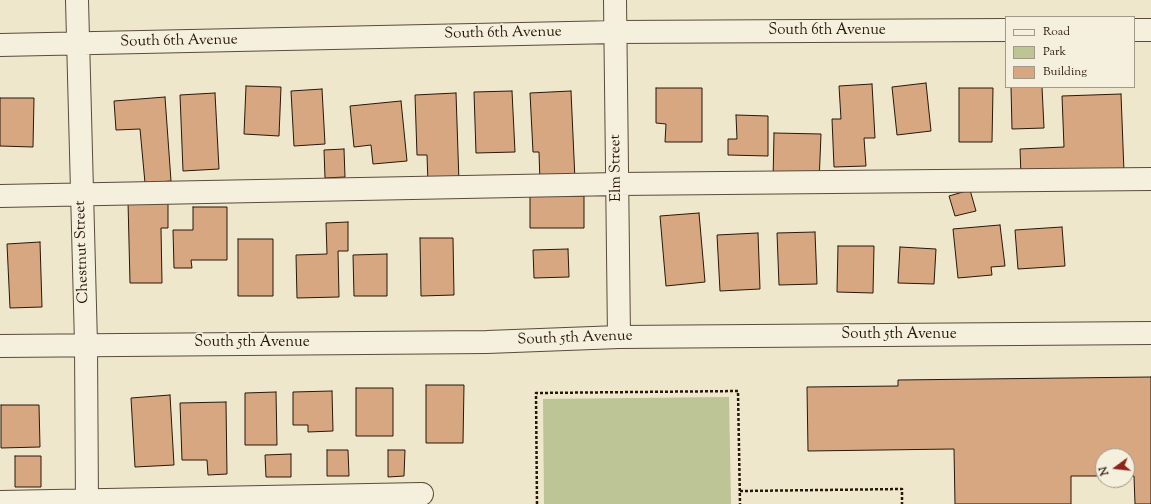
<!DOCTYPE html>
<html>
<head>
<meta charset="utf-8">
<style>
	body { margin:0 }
	#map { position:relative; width:1151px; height:504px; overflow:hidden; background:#efe7cc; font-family:"Sorts Mill Goudy",serif }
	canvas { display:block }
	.legend { position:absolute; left:1005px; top:16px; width:130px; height:72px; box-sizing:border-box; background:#f5efde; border:1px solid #a39989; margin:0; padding:5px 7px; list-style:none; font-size:12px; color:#28170a }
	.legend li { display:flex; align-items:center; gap:8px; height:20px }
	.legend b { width:20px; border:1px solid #a39989 }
	.north { position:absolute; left:1095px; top:448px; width:40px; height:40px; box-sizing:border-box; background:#f5efde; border:1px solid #a39989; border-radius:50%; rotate:255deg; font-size:11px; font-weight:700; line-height:16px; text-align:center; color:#28170a }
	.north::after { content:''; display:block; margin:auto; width:14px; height:18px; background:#8f2418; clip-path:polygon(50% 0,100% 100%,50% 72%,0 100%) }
</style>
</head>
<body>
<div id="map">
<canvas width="1151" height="504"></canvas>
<ul class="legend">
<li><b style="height:5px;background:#f5efde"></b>Road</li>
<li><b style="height:11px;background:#bdc495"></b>Park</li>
<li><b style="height:11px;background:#d6a781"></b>Building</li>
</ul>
<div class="north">N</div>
</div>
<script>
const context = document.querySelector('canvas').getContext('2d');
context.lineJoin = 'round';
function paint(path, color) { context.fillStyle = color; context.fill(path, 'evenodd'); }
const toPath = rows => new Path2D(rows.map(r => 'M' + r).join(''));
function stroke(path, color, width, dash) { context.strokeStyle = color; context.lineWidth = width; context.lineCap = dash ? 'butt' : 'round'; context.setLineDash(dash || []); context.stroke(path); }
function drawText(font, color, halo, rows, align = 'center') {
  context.font = font + ' "Sorts Mill Goudy",serif'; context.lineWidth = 3.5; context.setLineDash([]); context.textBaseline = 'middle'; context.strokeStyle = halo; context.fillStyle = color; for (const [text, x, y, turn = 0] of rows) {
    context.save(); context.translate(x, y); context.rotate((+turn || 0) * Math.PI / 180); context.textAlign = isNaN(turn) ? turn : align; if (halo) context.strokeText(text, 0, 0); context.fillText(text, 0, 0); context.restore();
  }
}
const green = toPath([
	[729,397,731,504,544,504,543,399]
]);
const building = toPath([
	[926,83,931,131,897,135,892,87,926,83],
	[872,84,875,138,864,138,866,166,834,167,832,119,841,119,839,86,872,84],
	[246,86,281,87,279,136,244,134,246,86],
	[1011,87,1042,87,1044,128,1012,129,1011,87],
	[656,88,702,88,702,142,665,142,666,124,656,123,656,88],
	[959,88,993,88,992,142,959,142,959,88],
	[322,89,325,144,294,146,291,91,322,89],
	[512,91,515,152,476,153,474,92,512,91],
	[571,91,575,180,540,182,539,152,533,152,530,93,571,91],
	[215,93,219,169,183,171,180,95,215,93],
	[456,93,459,182,428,183,427,155,417,155,415,95,456,93],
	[1121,94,1124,172,1021,176,1020,149,1064,147,1062,96,1121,94],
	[165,97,171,181,145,183,140,129,116,130,114,101,165,97],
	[0,98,34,98,33,147,0,146,0,98],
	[401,101,407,161,373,164,371,145,354,147,350,106,401,101],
	[736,115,768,116,768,156,728,155,728,139,737,139,736,115],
	[774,133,821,134,819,183,773,181,774,133],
	[344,149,345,177,325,178,324,150,344,149],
	[970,190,976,211,955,216,949,196,970,190],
	[530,196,584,196,584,228,530,228,530,196],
	[128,201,168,201,168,228,161,228,162,283,130,283,128,201],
	[193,207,227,207,227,260,191,260,192,268,174,268,173,230,193,230,193,207],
	[699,213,705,282,666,286,660,216,699,213],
	[348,222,348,251,338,251,339,297,297,298,296,255,327,254,326,223,348,222],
	[1000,225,1005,266,991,267,992,275,958,278,953,229,1000,225],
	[1062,227,1065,266,1018,269,1015,230,1062,227],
	[815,232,817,284,779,285,777,233,815,232],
	[758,233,760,289,720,291,717,235,758,233],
	[420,238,453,238,454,295,421,296,420,238],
	[238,239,273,239,273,296,238,296,238,239],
	[40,242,42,307,10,308,7,244,40,242],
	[838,246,874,246,873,293,837,292,838,246],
	[900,247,936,249,934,284,898,283,900,247],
	[568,249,569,277,534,278,533,250,568,249],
	[387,254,387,296,354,296,353,255,387,254],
	[1151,377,1151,504,1135,504,1134,476,1127,476,1127,456,1103,456,1103,476,1071,476,1071,504,955,504,954,449,808,451,807,387,898,386,898,380,1151,377],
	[426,385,464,385,463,443,426,443,426,385],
	[356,388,393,388,393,436,356,436,356,388],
	[332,391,333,431,308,432,308,425,293,425,293,392,332,391],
	[276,392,277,445,245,445,245,393,276,392],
	[170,395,174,465,135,467,131,398,170,395],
	[226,402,227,474,208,475,207,460,182,460,180,403,226,402],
	[1,405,39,405,40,447,1,448,1,405],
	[327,450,348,450,349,476,327,476,327,450],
	[388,450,405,450,404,476,388,477,388,450],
	[291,454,291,477,266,477,265,455,291,454],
	[15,456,41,456,41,487,15,487,15,456]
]);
const path = toPath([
	[740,491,902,489,902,504],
	[537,504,536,393,738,391,740,504]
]);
const minor = toPath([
	[77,0,86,344,87,504],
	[615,0,619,337],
	[1134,30,1151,30],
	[0,45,616,32,1006,30],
	[0,196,618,184,1151,179],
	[0,346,487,342,619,337,1151,333],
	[0,502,422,494]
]);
const streetNames = [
	["South 6th Avenue",827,31],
	["South 6th Avenue",503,34,-1],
	["South 6th Avenue",179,42,-1],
	["Elm Street",617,168,-91],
	["Chestnut Street",83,252,-92],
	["South 5th Avenue",899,335],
	["South 5th Avenue",575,339,-2],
	["South 5th Avenue",252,343]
];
paint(green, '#bdc495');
paint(building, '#d6a781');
stroke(building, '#28170a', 1);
stroke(minor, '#5a4b3a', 24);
stroke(path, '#28170a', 2.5, [3, 2]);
stroke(minor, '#f5efde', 22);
drawText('15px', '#28170a', '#f5efde', streetNames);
</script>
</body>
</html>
